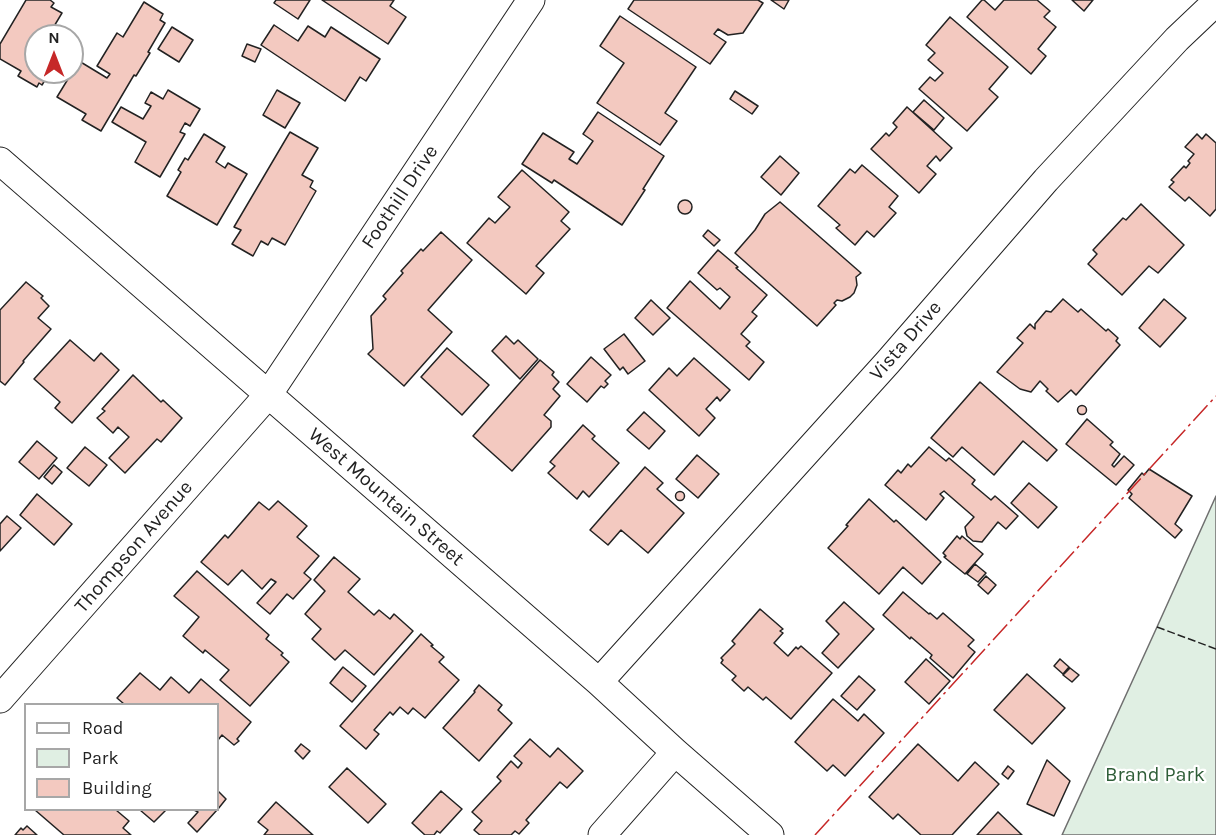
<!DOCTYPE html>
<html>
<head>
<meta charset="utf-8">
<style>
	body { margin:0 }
	#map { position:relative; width:1216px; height:835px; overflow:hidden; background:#fff; font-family:Karla,sans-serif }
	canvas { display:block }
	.legend { position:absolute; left:24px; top:703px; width:195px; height:108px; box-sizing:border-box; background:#fff; border:2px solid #a7a7a7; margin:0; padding:8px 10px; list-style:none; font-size:18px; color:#222 }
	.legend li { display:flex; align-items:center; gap:12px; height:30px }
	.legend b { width:30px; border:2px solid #a7a7a7 }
	.north { position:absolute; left:24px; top:24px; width:60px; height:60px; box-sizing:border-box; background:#fff; border:2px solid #a7a7a7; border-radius:50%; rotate:0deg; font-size:16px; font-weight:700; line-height:24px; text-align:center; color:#222 }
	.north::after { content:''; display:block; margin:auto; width:21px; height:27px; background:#c62828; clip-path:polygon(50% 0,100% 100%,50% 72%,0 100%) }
</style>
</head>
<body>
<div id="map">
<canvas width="1216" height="835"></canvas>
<ul class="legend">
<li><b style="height:8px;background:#fff"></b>Road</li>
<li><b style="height:16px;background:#e0efe3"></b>Park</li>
<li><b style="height:16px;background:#f3c9c0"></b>Building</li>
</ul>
<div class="north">N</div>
</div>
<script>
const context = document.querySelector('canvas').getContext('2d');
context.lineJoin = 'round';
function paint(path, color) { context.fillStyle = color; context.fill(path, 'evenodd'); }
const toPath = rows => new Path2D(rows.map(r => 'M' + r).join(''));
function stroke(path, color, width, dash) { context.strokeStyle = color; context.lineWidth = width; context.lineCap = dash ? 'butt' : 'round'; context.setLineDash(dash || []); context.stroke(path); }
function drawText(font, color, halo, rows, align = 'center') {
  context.font = font + ' Karla,sans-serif'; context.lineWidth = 4.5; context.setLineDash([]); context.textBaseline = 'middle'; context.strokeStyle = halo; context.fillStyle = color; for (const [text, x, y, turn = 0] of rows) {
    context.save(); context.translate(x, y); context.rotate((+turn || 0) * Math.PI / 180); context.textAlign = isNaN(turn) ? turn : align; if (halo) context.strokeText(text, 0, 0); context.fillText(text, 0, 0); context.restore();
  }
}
const green = toPath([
	[1216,496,1216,835,1062,835,1157,627,1216,496]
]);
const building = toPath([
	[26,0,50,0,54,3,51,7,62,13,53,28,66,36,36,36,36,72,50,72,42,85,39,83,37,87,18,76,21,71,0,59,0,44,26,0],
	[276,0,310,0,298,19,274,3,276,0],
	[322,0,394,0,390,6,406,17,388,44,322,0],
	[634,0,758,0,763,3,743,33,728,35,718,29,714,34,726,42,710,64,628,9,634,0],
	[771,0,789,0,784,9,771,0],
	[982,0,984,0,995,10,1004,0,1037,0,1050,11,1044,17,1056,27,1038,49,1046,56,1031,74,967,17,982,0],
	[1072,0,1093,0,1084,11,1072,0],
	[144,2,163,14,160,20,165,23,148,52,150,53,136,76,134,75,101,131,82,120,86,114,57,97,79,61,107,78,110,74,97,66,117,33,123,37,144,2],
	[620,16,696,67,665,113,677,121,660,145,597,103,624,63,600,46,620,16],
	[950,17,1008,67,989,89,998,97,967,131,919,89,930,77,935,81,943,73,928,60,935,53,926,45,950,17],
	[274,25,298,41,308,26,325,37,331,27,380,59,366,81,360,77,345,101,261,45,274,25],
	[172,27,193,40,179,62,158,49,172,27],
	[247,44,261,49,255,62,242,56,247,44],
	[168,90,200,109,190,126,185,123,180,132,185,134,160,177,135,162,146,142,112,122,121,107,143,119,151,106,145,103,151,92,163,99,168,90],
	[277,90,300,103,285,128,263,115,277,90],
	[735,91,758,106,752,114,730,99,735,91],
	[924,100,944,118,934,130,913,112,924,100],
	[907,107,952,148,940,161,936,156,927,166,936,174,919,193,871,149,886,133,889,136,897,127,893,123,907,107],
	[598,112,664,156,643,189,645,190,622,225,554,180,552,183,522,164,543,133,574,152,569,159,577,164,593,141,583,134,598,112],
	[290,132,318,148,302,175,313,181,310,187,316,191,285,245,272,238,268,245,261,241,253,256,232,244,241,230,234,227,290,132],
	[204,134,225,147,216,162,225,168,228,163,247,174,217,225,167,196,181,172,178,170,185,158,188,160,204,134],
	[1197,134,1202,139,1206,134,1216,143,1216,209,1210,216,1189,197,1185,201,1169,187,1174,182,1171,180,1184,166,1186,168,1190,163,1188,161,1194,154,1185,147,1197,134],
	[780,156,799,173,781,195,761,177,780,156],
	[862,165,898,196,889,207,896,213,874,237,867,231,855,245,836,228,840,225,818,206,850,169,855,173,862,165],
	[522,170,569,212,561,221,570,229,536,266,544,273,526,294,467,243,489,218,495,223,510,207,498,197,522,170],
	'678 207a7 7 0 1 1 14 0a7 7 0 1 1-14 0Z',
	[780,202,861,273,856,277,857,285,854,293,850,297,842,301,837,300,834,303,836,305,817,326,735,253,755,230,765,214,780,202],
	[1141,204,1184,245,1158,273,1149,266,1122,295,1088,264,1097,254,1093,250,1123,218,1126,220,1141,204],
	[708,230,720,240,714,246,703,236,708,230],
	[441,232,472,260,428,310,452,332,404,386,368,354,373,349,371,316,386,299,383,296,403,273,401,271,421,249,423,251,441,232],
	[718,250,738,267,736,268,767,295,752,312,757,316,741,334,750,342,746,346,764,362,749,380,667,308,690,281,720,309,730,297,720,288,717,290,698,273,718,250],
	[26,282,43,296,41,298,49,306,38,318,51,329,23,361,24,362,5,385,0,381,0,310,26,282],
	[1063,299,1078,312,1081,309,1106,331,1108,329,1118,338,1116,341,1120,345,1076,395,1071,390,1058,402,1046,391,1048,389,1040,381,1031,392,1020,389,997,372,1023,343,1017,338,1030,324,1035,329,1035,324,1046,311,1051,312,1063,299],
	[1164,299,1186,318,1160,347,1139,328,1164,299],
	[651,300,670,318,653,335,635,318,651,300],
	[624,334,645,361,628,374,623,367,620,370,604,349,624,334],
	[506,336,514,344,518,340,538,359,520,379,492,351,506,336],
	[70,340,94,361,101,353,119,370,72,423,55,408,60,402,34,379,70,340],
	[447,348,489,385,462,415,421,377,447,348],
	[591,357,611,375,605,381,608,384,604,388,601,386,587,402,567,384,591,357],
	[694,358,730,390,720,401,717,397,706,409,715,418,699,436,649,390,669,368,677,376,694,358],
	[540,360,554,372,552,375,559,382,553,389,560,396,544,415,551,421,551,427,512,471,473,436,540,360],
	[133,375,161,402,163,400,182,418,161,442,157,439,125,473,109,458,129,437,118,427,113,433,97,418,105,411,102,409,133,375],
	[980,382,1057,450,1047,461,1023,441,994,475,962,447,953,457,931,438,980,382],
	'1077.5 410a4.5 4.5 0 1 1 9 0a4.5 4.5 0 1 1-9 0Z',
	[644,412,665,431,649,449,627,430,644,412],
	[1087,419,1113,442,1110,445,1120,454,1112,465,1114,467,1124,456,1134,465,1116,485,1066,444,1087,419],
	[583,425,595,436,592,439,619,463,589,497,583,491,577,499,548,473,555,466,550,462,583,425],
	[37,441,57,458,39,479,19,462,37,441],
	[85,447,107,465,89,486,67,468,85,447],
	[929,447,946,461,949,458,975,480,972,484,991,500,995,496,1018,516,1006,529,998,522,982,542,973,541,967,536,965,527,974,517,944,491,940,494,944,498,926,520,885,485,898,470,901,473,908,464,911,467,929,447],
	[697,455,719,474,698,498,676,479,697,455],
	[54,465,62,472,52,484,44,477,54,465],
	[645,467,663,483,657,489,684,513,648,553,621,530,608,545,590,530,645,467],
	[1149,469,1192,496,1175,524,1182,530,1175,538,1129,498,1132,494,1128,490,1142,473,1144,475,1149,469],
	[1029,483,1057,507,1038,528,1011,503,1029,483],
	'675.5 496a4.5 4.5 0 1 1 9 0a4.5 4.5 0 1 1-9 0Z',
	[37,494,72,524,54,545,20,515,37,494],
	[869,499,894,522,896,520,941,562,922,584,903,567,879,594,828,548,848,526,846,525,869,499],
	[278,501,307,526,297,537,319,556,304,573,311,579,293,599,287,594,270,614,257,603,276,582,271,579,262,589,242,570,228,585,201,562,225,535,228,538,259,502,269,510,278,501],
	[7,516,21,528,0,551,0,524,7,516],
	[957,536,960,539,962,536,983,554,965,574,944,557,946,556,943,553,957,536],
	[334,557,360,579,348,592,374,615,379,610,390,619,394,614,413,631,374,675,345,650,335,660,312,639,321,629,305,614,325,591,314,580,334,557],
	[975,564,986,573,978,582,967,574,975,564],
	[197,571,269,635,266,639,283,653,281,655,289,662,250,706,220,680,229,670,205,650,203,653,183,636,199,617,174,596,197,571],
	[986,576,996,585,988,594,978,585,986,576],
	[903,592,929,614,930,613,937,619,943,613,974,640,968,646,975,652,953,678,930,658,932,655,911,637,910,639,883,615,903,592],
	[844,602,874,629,838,668,822,653,839,634,826,621,844,602],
	[760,609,783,629,780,631,783,633,774,643,788,656,796,647,798,649,801,646,832,673,791,719,766,697,763,700,748,687,744,691,732,680,736,676,721,663,723,660,721,658,735,644,732,641,760,609],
	[421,634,433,645,431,646,444,657,439,662,459,680,425,718,413,708,408,714,400,707,393,715,390,712,374,730,379,734,366,749,340,726,421,634],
	[926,659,950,681,929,704,905,682,926,659],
	[1060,659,1069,667,1063,674,1054,666,1060,659],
	[343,667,366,686,352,702,330,683,343,667],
	[1070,668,1079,675,1072,682,1063,675,1070,668],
	[140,673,160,690,171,677,189,693,201,679,251,722,237,739,239,741,234,745,222,735,218,740,218,704,124,704,117,698,140,673],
	[1027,674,1065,708,1032,744,994,710,1027,674],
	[859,676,875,690,857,710,841,696,859,676],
	[479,685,502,705,498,710,512,723,479,761,443,728,475,692,474,691,479,685],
	[833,699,858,721,864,714,884,733,845,776,833,765,827,771,795,742,833,699],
	[530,739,550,757,558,748,583,771,567,788,560,782,526,820,529,823,519,834,515,831,511,835,480,835,474,830,482,821,472,812,501,781,497,777,511,761,518,768,522,763,514,756,530,739],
	[301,744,310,751,303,759,295,751,301,744],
	[918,744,958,781,975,762,999,784,952,835,921,835,898,814,893,819,869,797,918,744],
	[1047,760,1070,781,1054,816,1027,804,1047,760],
	[1008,766,1014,771,1008,779,1002,774,1008,766],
	[347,768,386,804,368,823,329,787,347,768],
	[218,791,226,799,218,809,218,791],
	[441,791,462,809,440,833,437,831,434,835,425,835,412,823,441,791],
	[276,802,313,835,264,835,268,830,258,822,276,802],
	[35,810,116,810,129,821,123,828,131,835,64,835,35,810],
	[140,810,166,810,154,822,140,810],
	[194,810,217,810,197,832,188,823,198,812,194,810],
	[998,812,1022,835,977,835,998,812],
	[27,826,37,835,15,835,21,828,23,830,27,826]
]);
const street = toPath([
	[0,161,599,682,675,752,770,835],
	[599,682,888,362,1046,180,1177,39,1216,2],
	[0,699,268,395,531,0],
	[602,835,675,752]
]);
const fence = toPath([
	[1157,627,1216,649]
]);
const power = toPath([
	[815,835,1216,396]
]);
const streetNames = [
	["Foothill Drive",400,197,-56],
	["Vista Drive",906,341,-49],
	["West Mountain Street",386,497,41],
	["Thompson Avenue",134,547,-49]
];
const parkNames = [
	["Brand Park",1155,775]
];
paint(green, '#e0efe3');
stroke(green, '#6f6f6f', 1.5);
paint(building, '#f3c9c0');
stroke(building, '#222', 1.5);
stroke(street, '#222', 29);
stroke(street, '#fff', 27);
stroke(fence, '#222', 1.5, [8, 3]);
stroke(power, '#c62828', 1.5, [21, 4.5, 3, 4.5]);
drawText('20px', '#222', '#fff', streetNames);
drawText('20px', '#2f5e38', '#fff', parkNames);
</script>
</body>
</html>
